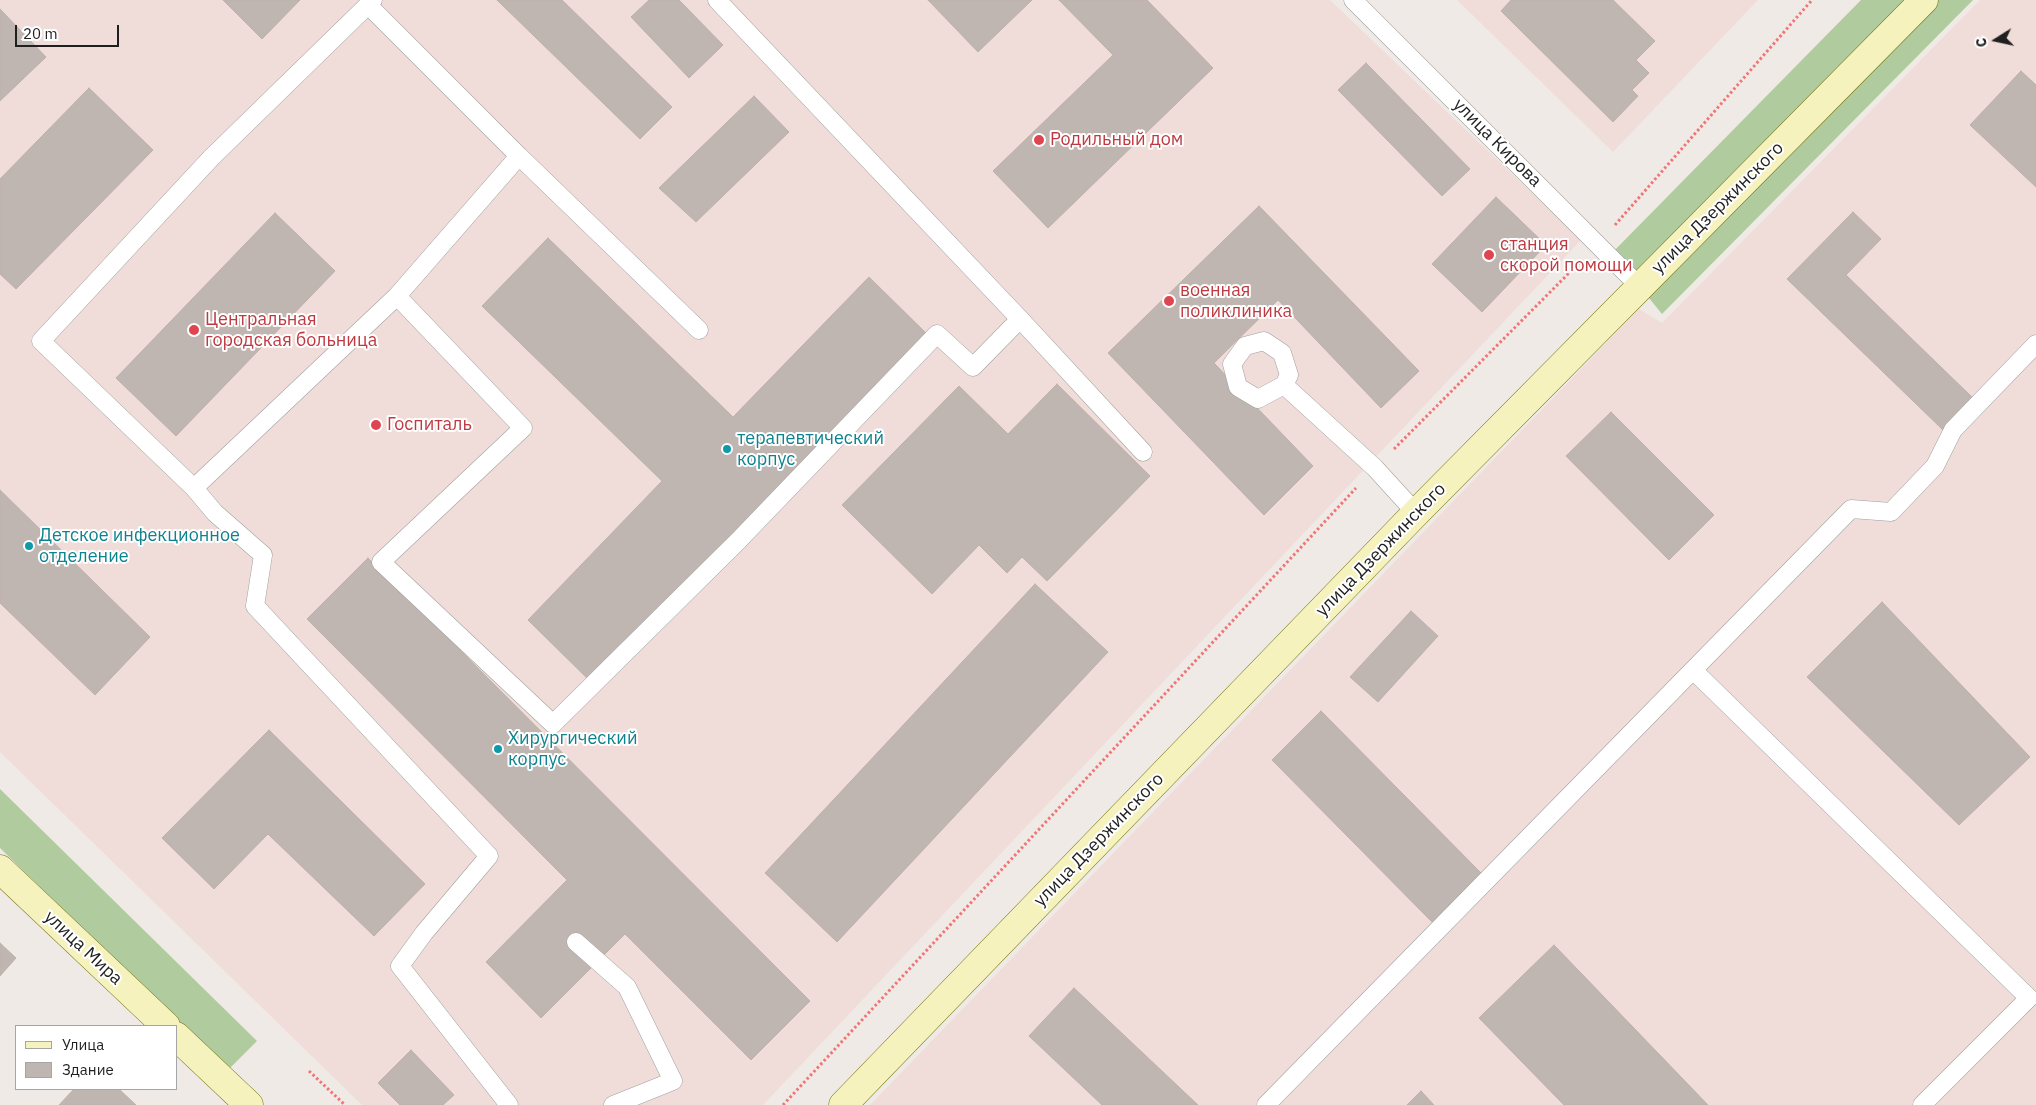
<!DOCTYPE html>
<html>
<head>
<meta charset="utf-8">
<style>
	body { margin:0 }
	#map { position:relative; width:2036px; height:1105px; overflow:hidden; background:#efeae5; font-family:"IBM Plex Sans",sans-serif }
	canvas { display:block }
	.legend { position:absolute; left:15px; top:1025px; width:162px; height:65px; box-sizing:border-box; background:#fff; border:1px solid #a5a5a5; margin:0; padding:6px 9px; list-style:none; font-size:15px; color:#1f1f1f }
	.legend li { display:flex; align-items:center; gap:10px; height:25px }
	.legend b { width:25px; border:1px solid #a5a5a5 }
	.north { position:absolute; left:1971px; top:15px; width:50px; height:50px; -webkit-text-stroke:4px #fff; paint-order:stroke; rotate:260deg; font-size:14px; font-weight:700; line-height:20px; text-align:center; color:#1f1f1f }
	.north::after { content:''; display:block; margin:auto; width:18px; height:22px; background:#1f1f1f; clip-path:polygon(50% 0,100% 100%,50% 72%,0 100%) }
	.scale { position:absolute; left:15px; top:25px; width:104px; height:22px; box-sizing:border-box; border:2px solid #1f1f1f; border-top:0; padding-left:6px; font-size:15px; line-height:18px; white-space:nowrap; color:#1f1f1f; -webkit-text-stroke:4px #fff; paint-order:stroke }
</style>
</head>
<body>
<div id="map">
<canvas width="2036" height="1105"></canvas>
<ul class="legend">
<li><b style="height:6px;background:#f5f2bd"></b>Улица</li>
<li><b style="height:14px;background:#bfb6b2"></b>Здание</li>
</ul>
<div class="north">С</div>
<div class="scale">20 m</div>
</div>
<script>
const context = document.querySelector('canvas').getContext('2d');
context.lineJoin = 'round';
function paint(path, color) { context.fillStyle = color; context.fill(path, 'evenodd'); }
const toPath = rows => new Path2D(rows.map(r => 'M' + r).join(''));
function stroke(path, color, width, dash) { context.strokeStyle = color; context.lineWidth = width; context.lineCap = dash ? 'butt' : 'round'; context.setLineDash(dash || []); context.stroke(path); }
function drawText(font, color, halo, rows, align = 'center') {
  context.font = font + ' "IBM Plex Sans",sans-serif'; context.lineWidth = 4; context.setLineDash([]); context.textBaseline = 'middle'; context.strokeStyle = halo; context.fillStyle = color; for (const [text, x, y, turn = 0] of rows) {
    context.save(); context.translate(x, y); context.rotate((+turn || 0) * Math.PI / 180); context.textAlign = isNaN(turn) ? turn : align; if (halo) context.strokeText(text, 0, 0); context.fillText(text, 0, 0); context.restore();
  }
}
const military = toPath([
	[0,0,1330,0,1581,240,763,1105,362,1105,0,752],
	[1457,0,1758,0,1613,152],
	[1980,0,2036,0,2036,1105,870,1105,1639,309,1662,323]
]);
const forest = toPath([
	[1861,0,1973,0,1662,314,1640,287,1607,258],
	[0,789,257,1041,228,1070,0,848]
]);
const building = toPath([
	[223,0,300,0,262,39,223,0],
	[497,0,562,0,672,107,640,139,497,0],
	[649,0,679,0,723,45,689,78,631,17,649,0],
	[928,0,1032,0,978,52,928,0],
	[1059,0,1147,0,1213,68,1048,228,993,171,1113,55,1059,0],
	[1511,0,1613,0,1655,41,1636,60,1649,73,1632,90,1638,96,1613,122,1501,11,1511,0],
	[0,9,46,57,0,101,0,9],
	[1366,63,1470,169,1442,196,1338,90,1366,63],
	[2021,71,2036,85,2036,187,1970,125,2021,71],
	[89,88,153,150,16,289,0,274,0,179,89,88],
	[754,96,789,132,696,222,659,188,754,96],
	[1496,197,1546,245,1482,312,1432,264,1496,197],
	[1259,206,1419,371,1381,408,1278,300,1214,363,1313,466,1264,515,1108,353,1259,206],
	[1853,212,1881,239,1846,275,1974,399,1943,430,1787,279,1853,212],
	[275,213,335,271,176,436,116,378,275,213],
	[548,238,733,417,869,277,932,339,595,686,528,620,662,481,482,306,548,238],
	[1057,384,1150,476,1047,581,1022,557,1007,573,979,545,932,594,842,505,959,386,1008,434,1057,384],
	[1611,412,1714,515,1669,560,1566,456,1611,412],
	[0,490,150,637,95,695,0,603,0,490],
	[368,558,810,1001,751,1060,625,934,541,1018,486,962,567,880,307,619,368,558],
	[1035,584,1108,652,837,942,765,873,1035,584],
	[1882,602,2030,757,1959,825,1807,677,1882,602],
	[1411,611,1438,636,1378,702,1350,677,1411,611],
	[1321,711,1482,874,1433,923,1272,760,1321,711],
	[269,730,425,884,374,936,268,834,214,889,162,838,269,730],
	[0,943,16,958,0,976,0,943],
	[1554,945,1708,1105,1564,1105,1479,1018,1554,945],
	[1074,988,1198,1105,1102,1105,1029,1036,1074,988],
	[411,1050,454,1095,443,1105,400,1105,378,1083,411,1050],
	[74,1089,119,1089,136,1105,59,1105,74,1089],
	[1421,1091,1434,1105,1407,1105,1421,1091]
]);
const path = toPath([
	[1615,225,1812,0],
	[1394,449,1580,262],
	[309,1071,345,1105],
	[783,1105,1356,488]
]);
const lane = toPath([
	[373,0,211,158,41,341,194,488,215,513,263,555,255,606,489,856,424,933,400,966,509,1105],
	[717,0,1020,319,1143,452],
	[1353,0,1640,287],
	[368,5,519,156,397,296,523,428,381,562,553,724,738,541,937,334,973,367,1020,319],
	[519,156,699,330],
	[1284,385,1289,375,1282,353,1264,341,1245,346,1232,364,1238,387,1258,399,1284,385,1375,468,1416,513],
	[194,488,397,296],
	[1693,670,2029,998,1922,1105],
	[576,942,627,987,673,1081,613,1105],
	[1266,1105,1851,509,1891,512,1935,466,1953,430,2036,344]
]);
const secondary = toPath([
	[0,869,166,1026],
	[176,1036,249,1105],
	[843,1105,1416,513,1924,0]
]);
const markers = [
	[1039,140,6,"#e0444e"],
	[1489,255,6,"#e0444e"],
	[1169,301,6,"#e0444e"],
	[194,330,6,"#e0444e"],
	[376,425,6,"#e0444e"],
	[727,449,5,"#0f9aa8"],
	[29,546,5,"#0f9aa8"],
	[498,749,5,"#0f9aa8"]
];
const healthNames = [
	["Родильный дом",1050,140],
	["станция",1500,245],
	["скорой помощи",1500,266],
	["военная",1180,291],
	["поликлиника",1180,312],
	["Центральная",205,320],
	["городская больница",205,341],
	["Госпиталь",387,425]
];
const streetNames = [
	["улица Кирова",1497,143,45],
	["улица Дзержинского",1718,208,-45],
	["улица Дзержинского",1381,550,-46],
	["улица Дзержинского",1099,840,-46],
	["улица Мира",83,948,43]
];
const cultureNames = [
	["терапевтический",737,439],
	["корпус",737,460],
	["Детское инфекционное",39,536],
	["отделение",39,557],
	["Хирургический",508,739],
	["корпус",508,760]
];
paint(military, '#f0ddd9');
paint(forest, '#b0cb9d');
paint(building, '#bfb6b2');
stroke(building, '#bfb0a9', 1);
stroke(lane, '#a0a0a0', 19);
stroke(secondary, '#6f6e0c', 29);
stroke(path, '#f07576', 3, [2.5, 2.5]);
stroke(lane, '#fff', 18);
stroke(secondary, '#f5f2bd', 28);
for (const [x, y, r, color] of markers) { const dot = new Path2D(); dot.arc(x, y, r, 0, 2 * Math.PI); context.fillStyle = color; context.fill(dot); stroke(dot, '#fff', 2); }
drawText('18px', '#be3a42', '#fff', healthNames, 'left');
drawText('18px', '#1f1f1f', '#fff', streetNames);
drawText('18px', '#0d838f', '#fff', cultureNames, 'left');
</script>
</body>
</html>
